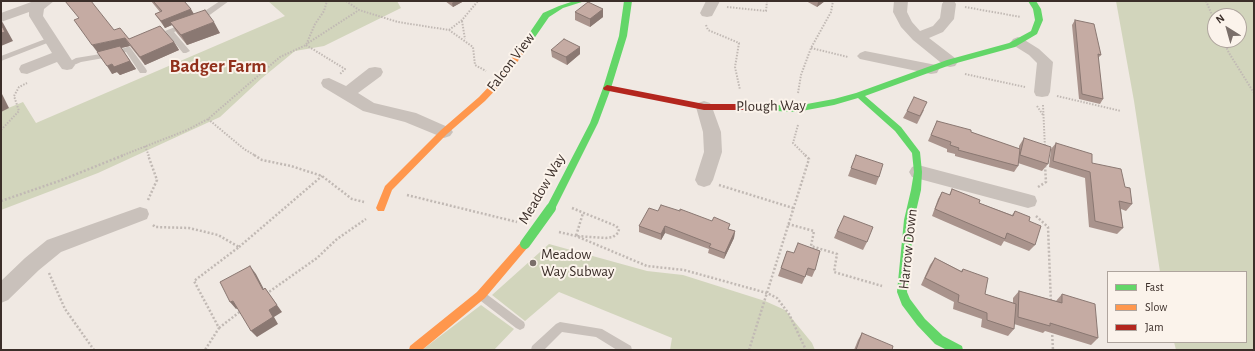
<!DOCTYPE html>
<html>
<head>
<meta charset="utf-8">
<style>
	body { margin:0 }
	#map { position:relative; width:1255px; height:351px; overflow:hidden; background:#f0e9e3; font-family:"Alegreya Sans",sans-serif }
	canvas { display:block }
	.frame { position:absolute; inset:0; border:2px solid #3b2e29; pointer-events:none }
	.legend { position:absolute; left:1107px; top:271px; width:140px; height:72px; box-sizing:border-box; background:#fbf3eb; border:1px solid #aea49d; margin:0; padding:5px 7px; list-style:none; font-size:12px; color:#3b2e29 }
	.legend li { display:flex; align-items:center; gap:8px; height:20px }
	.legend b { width:20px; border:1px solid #aea49d }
	.north { position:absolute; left:1207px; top:8px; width:40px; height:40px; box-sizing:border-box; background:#fbf3eb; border:1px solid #aea49d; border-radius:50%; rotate:323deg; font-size:11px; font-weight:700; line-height:16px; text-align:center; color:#3b2e29 }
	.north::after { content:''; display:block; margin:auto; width:14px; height:18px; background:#7a6f6a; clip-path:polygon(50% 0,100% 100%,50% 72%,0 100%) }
</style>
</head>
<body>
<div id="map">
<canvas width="1255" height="351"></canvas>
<div class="frame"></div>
<ul class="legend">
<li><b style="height:5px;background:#63d668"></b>Fast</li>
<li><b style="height:5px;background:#ff974d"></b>Slow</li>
<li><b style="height:5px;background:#b3261e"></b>Jam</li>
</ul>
<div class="north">N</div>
</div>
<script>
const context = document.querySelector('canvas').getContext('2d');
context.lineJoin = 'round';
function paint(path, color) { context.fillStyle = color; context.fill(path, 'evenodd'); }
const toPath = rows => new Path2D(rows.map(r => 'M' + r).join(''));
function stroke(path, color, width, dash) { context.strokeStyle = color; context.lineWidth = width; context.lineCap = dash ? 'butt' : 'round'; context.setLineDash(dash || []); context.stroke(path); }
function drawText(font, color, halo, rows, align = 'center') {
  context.font = font + ' "Alegreya Sans",sans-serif'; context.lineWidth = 4; context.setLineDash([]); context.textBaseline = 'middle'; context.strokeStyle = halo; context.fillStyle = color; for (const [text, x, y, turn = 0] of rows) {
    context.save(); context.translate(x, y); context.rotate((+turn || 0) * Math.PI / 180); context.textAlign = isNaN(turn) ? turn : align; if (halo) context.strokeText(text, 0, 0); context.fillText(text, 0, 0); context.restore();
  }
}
const green = toPath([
	[268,1,397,1,401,8,324,46,295,51,262,78,220,117,98,173,1,210,1,111,23,102,36,123,285,16],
	[1116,1,1254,1,1254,350,1176,350,1174,342,1246,342,1246,272,1160,272,1134,101],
	[1215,16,1239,16,1239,40,1215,40],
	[549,244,647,271,683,275,765,301,785,310,812,343,815,350,670,350,672,338,559,292,525,321,492,295],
	[481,305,514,329,494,350,422,350]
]);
const pathFar1 = toPath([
	[346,1,359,10,398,22,449,30,473,47,475,65,486,71],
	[1206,1,1215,22],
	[1252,1,1254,2],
	[727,7,766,11,767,1],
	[965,7,1021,17],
	[462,21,465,39],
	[706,25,708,30,739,43,735,67,740,90],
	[449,30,462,20,478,1],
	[1223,40,1229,53,1254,93],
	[308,43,359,10],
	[306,45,345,69,340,74],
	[811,48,848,57],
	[965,74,1025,87],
	[798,93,801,75,811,48,831,12,833,1],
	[1057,96,1121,111],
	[1043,105,1045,148],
	[1037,106,1043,115],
	[208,119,244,149,256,156],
	[798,125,793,143,806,156],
	[1,130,19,111,14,96,19,87,27,83],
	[145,146,149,156],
	[121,156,187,130,208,119,280,57,306,45,315,24,324,11,327,1]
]);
const path = toPath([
	[254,155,262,160,291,166,322,176,352,199,364,202],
	[719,185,793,208],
	[1038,187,1046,182,1045,165],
	[407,195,517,222],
	[148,200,157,180,148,155],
	[1,201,59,181,124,155],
	[572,208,616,226,619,229,618,233,613,237,606,238,576,236,583,213],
	[1036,216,1048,227,1051,304],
	[788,224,814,231,811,246,837,254,834,272,882,286],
	[153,225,155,227,189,228,218,235,239,247,194,281,219,328,205,350],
	[559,232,576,236,647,266,684,270,767,293,777,298,789,314,806,350],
	[239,247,322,176],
	[49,273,65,309,94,350],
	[266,294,317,258,337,239,366,219],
	[219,328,242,310],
	[1052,331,1053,350],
	[749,350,809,159,805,155]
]);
const lane = toPath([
	[220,1,229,1,200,22,194,22,194,18,220,1],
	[185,23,189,25,188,27,174,32,190,51,186,53,183,53,165,31,185,23],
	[48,38,54,38,55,40,1,61,1,56,48,38],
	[127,47,130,47,146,69,147,71,146,73,140,73,126,52,115,56,81,62,67,68,63,65,76,58,113,52,127,47],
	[481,290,524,322,525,325,524,328,520,330,516,328,477,298,476,295,477,292,481,290],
	[560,322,602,329,631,346,632,350,617,350,596,337,562,332,544,350,531,350,532,346,556,324,560,322]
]);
const street = toPath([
	[34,1,54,1,44,9,43,16,75,65,72,69,67,70,62,69,57,62,27,74,21,73,19,69,21,65,52,53,29,16,29,12,1,22,1,13,34,1],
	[706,1,720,1,712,16,707,17,702,16,700,13,706,1],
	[894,1,908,1,907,12,912,22,920,31,933,26,940,18,942,4,944,1,954,1,956,4,954,19,943,32,929,38,955,58,958,62,955,66,950,67,945,66,913,40,901,27,893,12,894,1],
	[1018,37,1023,39,1039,49,1053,62,1050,92,1048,96,1042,97,1036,96,1034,92,1037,63,1029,55,1013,45,1011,42,1013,39,1018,37],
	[865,51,931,64,937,65,939,69,937,73,931,74,860,59,857,56,860,53,865,51],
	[375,67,381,68,383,72,381,76,358,93,374,103,416,113,450,128,453,132,450,136,444,138,405,122,363,111,323,87,321,83,323,79,329,78,346,86,369,68,375,67],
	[704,101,710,103,712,107,721,132,722,152,713,180,710,185,704,187,698,185,695,180,704,152,703,132,696,107,698,103,704,101],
	[918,165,1028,194,1035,196,1037,201,1035,206,1028,208,912,177,909,172,912,167,918,165],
	[140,207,147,209,149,214,147,219,61,252,39,270,8,300,1,303,1,281,25,258,47,240,140,207]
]);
const fast = toPath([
	[574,1,585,1,563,8,549,17,531,43,525,43,524,41,543,13,559,6,574,1],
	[624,1,632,1,627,36,611,88,598,123,554,211,548,211,546,208,590,123,603,88,619,36,624,1],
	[1028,1,1036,1,1041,9,1043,20,1037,34,1015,47,953,64,865,96,901,127,920,152,922,172,921,190,914,220,907,292,910,299,925,319,943,336,962,346,963,350,947,350,935,344,917,325,902,305,897,292,904,220,911,190,914,172,912,153,895,131,858,98,834,105,796,112,757,110,753,107,757,104,796,106,834,99,856,93,947,60,1009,43,1031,31,1035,20,1033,9,1028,1]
]);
const slow = toPath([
	[525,39,528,39,532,41,504,81,485,101,447,134,392,190,384,211,378,211,376,208,385,186,441,130,479,97,498,77,525,39],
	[525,240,528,241,530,244,528,247,485,298,422,350,409,350,410,346,477,292,522,241,525,240]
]);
const jam = toPath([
	[607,85,704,104,757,104,761,107,757,110,704,110,604,90,603,88,607,85]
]);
const fastBridge = toPath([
	[525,244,551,208]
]);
const wall = toPath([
	[151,1,184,1,194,14,220,33,187,45,177,33,172,25,165,28,155,14,160,12],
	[445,1,464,1,453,7],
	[806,1,825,1,817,7],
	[603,9,603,17,590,27,575,20,575,12],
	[1075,20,1101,55,1098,58,1103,99,1100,104,1079,99,1072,25],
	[114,30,129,39,174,42,179,50,145,65,130,46,121,48,136,69,120,75,117,72,112,74],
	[580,47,580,54,567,65,552,57,551,50],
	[924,110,917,124,903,118,907,111],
	[937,121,971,132,1019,149,1019,146,1024,138,1048,164,1042,171,1018,163,1018,166,1014,172,955,156,955,154,947,152,947,149,928,141],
	[1056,143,1092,163,1125,187,1132,204,1126,211,1121,209,1123,228,1117,234,1089,227,1085,178,1049,167,1051,149],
	[856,155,879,177,876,185,848,176],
	[952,189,979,203,1012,215,1015,211,1029,221,1035,245,1029,251,1004,241,1001,246,932,216,938,199,942,192,949,195],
	[658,211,729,229,735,231,734,238,724,259,708,253,709,249,665,233,661,240,639,232,639,226],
	[837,231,867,242,863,250,834,238],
	[787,251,815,270,812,277,806,275,802,284,778,276],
	[935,258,961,271,963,269,985,294,1013,303,1013,298,1019,291,1056,301,1062,294,1098,338,1091,345,1045,331,1043,333,1014,324,1014,329,1008,336,981,327,982,319,953,309,954,302,921,285,930,265],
	[862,333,892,350,854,350,858,340]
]);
const shadedWall = toPath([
	[455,1,464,1,453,7,452,3],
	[820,1,825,1,817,7,818,2],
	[191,9,195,16,170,22,172,25,165,28,161,21],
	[603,9,603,17,590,27,590,19],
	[1,20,3,23,13,41,1,46],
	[214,22,220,33,187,45,181,35],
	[125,38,130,46,121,48,136,69,120,75,117,72,112,74,107,66,112,64,130,61,98,53,92,45],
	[174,42,179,50,145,65,140,57],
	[580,47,580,54,567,65,566,57],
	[1,92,9,108,1,112],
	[665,226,665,233,661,240,661,234],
	[735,231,734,238,724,259,725,253],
	[250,266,256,274,268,297,263,290],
	[265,288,282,312,274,317,278,324,257,337,251,331],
	[233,301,238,308,236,309,230,302]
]);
const building = toPath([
	[65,1,91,1,114,30,120,28,129,39,160,26,174,42,140,57,125,38,92,45,74,20,79,18,65,1],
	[153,1,184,1,191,9,161,21,155,14,162,11,153,1],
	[588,2,603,9,590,19,575,12,588,2],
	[205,10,214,22,181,35,170,22,205,10],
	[1075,20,1094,24,1101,55,1098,54,1103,99,1082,94,1075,20],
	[1,24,5,32,1,33,1,24],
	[564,39,580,47,566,57,551,50,564,39],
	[120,46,130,61,114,67,112,64,107,66,97,52,120,46],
	[914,97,927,102,920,116,907,111,914,97],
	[937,121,971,130,971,132,1020,149,1018,166,958,150,959,148,950,145,951,142,931,135,937,121],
	[1024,138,1051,147,1048,164,1020,155,1024,138],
	[1056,143,1092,154,1092,163,1121,169,1125,187,1130,188,1132,204,1119,201,1123,228,1095,221,1090,172,1053,161,1056,143],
	[856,155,883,164,879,177,851,168,856,155],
	[952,189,980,200,979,203,1013,216,1015,211,1030,217,1029,221,1041,226,1035,245,1007,233,1005,239,935,209,942,192,950,195,952,189],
	[661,205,680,211,680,209,712,221,714,217,730,224,728,229,735,231,725,253,709,247,711,244,665,226,661,234,639,226,649,208,658,211,661,205],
	[844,216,873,227,867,242,837,231,844,216],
	[798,243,820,251,815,270,808,268,805,277,781,268,787,251,794,253,798,243],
	[935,258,962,272,963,269,988,278,985,294,1016,304,1014,329,987,320,987,313,958,302,959,295,925,278,935,258],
	[250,266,263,290,265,288,277,305,269,310,273,317,251,331,233,301,230,302,220,282,250,266],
	[1019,291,1062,303,1062,294,1095,304,1098,338,1050,323,1050,326,1018,317,1019,291],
	[862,333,893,346,892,350,856,350,862,333]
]);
const markers = [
	[533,263,4,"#7a6f6a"]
];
const streetNames = [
	["Falcon View",511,62,-53],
	["Plough Way",771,106,-1],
	["Meadow Way",542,189,-60],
	["Harrow Down",908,249,-84]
];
const poiNames = [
	["Meadow",541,254],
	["Way Subway",541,271]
];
const districtNames = [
	["Badger Farm",218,66]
];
paint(green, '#d2d5bc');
stroke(pathFar1, '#c1b9b4', 2, [1.5, 1.5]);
stroke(path, '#c1b9b4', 2.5, [2, 2]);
paint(lane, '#c9c1bb');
paint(street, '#c9c1bb');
paint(fast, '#63d668');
paint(slow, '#ff974d');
paint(jam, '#b3261e');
stroke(fastBridge, '#63d668', 10);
paint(wall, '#a9938c');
paint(shadedWall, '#8a7872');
paint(building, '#c5aba3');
stroke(building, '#8a7872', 1);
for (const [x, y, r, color] of markers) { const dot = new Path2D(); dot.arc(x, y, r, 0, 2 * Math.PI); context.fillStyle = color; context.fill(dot); stroke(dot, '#fbf3eb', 1.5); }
drawText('15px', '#3b2e29', '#fbf3eb', streetNames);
drawText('15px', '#3b2e29', '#fbf3eb', poiNames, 'left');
drawText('bold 19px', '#91301b', '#fbf3eb', districtNames);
</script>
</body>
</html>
